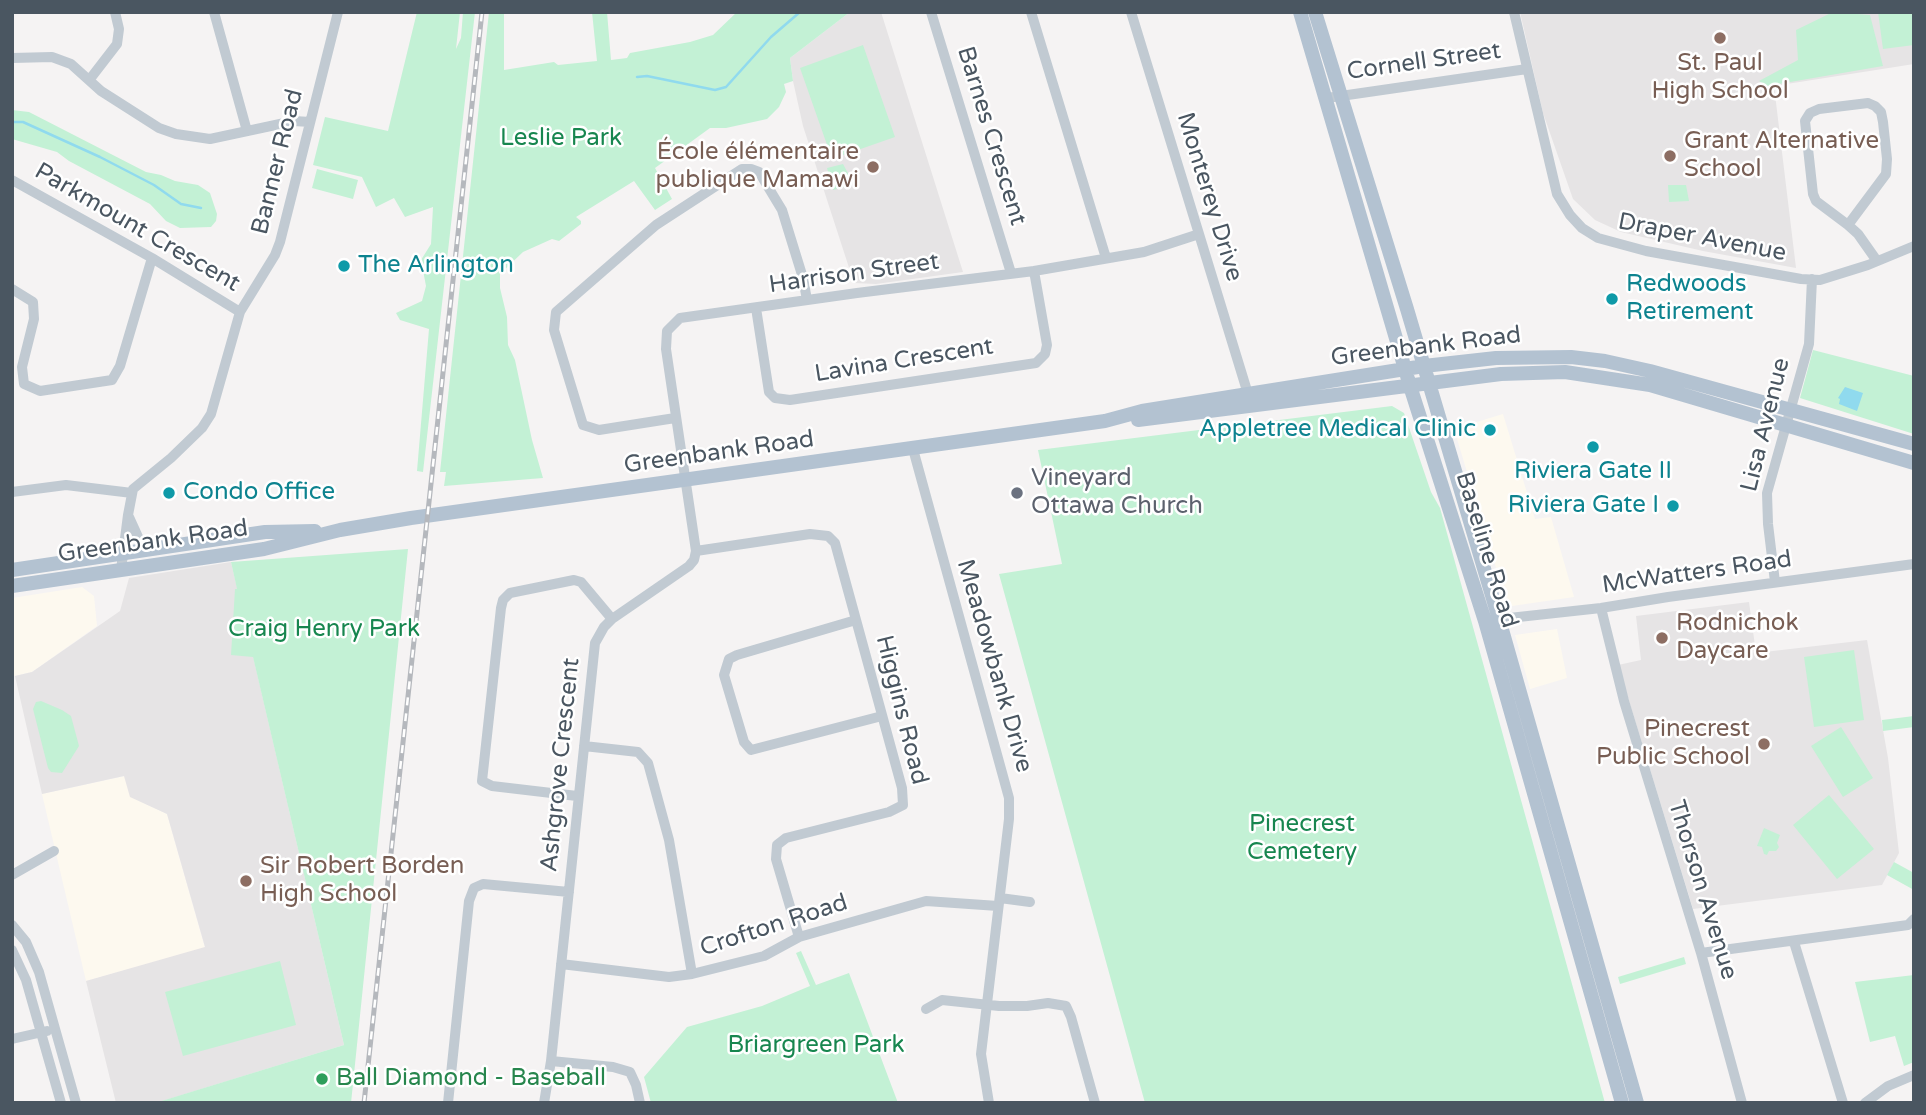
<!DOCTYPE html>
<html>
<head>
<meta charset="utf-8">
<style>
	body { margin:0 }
	#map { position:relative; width:1926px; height:1115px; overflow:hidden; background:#f5f3f3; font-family:"Varela Round",sans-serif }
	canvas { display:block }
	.frame { position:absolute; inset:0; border:14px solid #4a5661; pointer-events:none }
</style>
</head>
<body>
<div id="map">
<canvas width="1926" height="1115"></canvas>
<div class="frame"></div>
</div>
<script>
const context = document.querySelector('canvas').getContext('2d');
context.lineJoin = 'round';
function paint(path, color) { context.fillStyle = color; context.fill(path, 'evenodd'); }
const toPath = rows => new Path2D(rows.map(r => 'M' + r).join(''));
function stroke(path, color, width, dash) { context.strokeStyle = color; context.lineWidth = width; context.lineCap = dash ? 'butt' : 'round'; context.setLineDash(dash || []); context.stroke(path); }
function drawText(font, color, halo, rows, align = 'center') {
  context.font = font + ' "Varela Round",sans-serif'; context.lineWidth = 5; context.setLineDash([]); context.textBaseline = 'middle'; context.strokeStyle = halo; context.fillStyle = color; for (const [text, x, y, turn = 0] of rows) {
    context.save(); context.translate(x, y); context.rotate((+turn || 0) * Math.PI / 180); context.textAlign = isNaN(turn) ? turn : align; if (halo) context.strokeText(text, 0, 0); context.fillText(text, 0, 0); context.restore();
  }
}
const commercial = toPath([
	[1503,414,1535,519,1551,517,1574,597,1512,606,1506,601,1454,429],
	[82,587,94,596,97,626,32,672,14,676,12,666,12,598],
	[1557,629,1567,678,1530,689,1515,635],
	[125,776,131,797,167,814,205,948,86,981,42,794]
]);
const education = toPath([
	[850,12,881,12,963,272,876,284,854,283,803,126,793,81,790,58],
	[1520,12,1914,12,1914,64,1774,86,1796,268,1703,251,1621,232,1595,220,1573,199,1543,113],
	[231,562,344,1045,156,1103,116,1103,86,981,205,947,167,814,130,797,124,776,42,794,15,676,32,672,120,611,129,578],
	[1749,602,1756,653,1867,640,1888,758,1899,853,1882,885,1693,909,1618,665,1641,660,1636,616]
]);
const green = toPath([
	[417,12,460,12,456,49,461,38,463,12,475,12,423,472,417,471,429,329,400,320,396,313,422,301,426,286,421,260,431,244,433,207,405,217,394,198,376,207,362,177,313,165,325,117,388,131],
	[489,12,504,12,504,70,554,62,558,65,597,61,592,12,607,12,611,60,627,58,630,53,690,42,713,35,737,12,850,12,790,58,793,81,784,84,786,92,779,107,767,119,726,128,710,128,655,168,672,199,655,210,634,181,576,217,581,221,581,224,559,241,552,239,523,252,500,274,500,288,507,317,508,345,515,360,532,440,543,478,444,486,446,472,440,472],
	[1833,12,1870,15,1883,66,1767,86,1759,81,1798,60,1796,30],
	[1878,12,1914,12,1914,45,1883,49],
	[863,45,895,137,832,159,800,68],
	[12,110,29,112,146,172,161,175,175,181,198,185,210,193,217,214,216,221,211,227,180,228,166,221,150,204,69,161,57,152,12,139],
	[843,164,850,177,846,178,848,186,833,190,827,168],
	[317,169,358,180,353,199,312,188],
	[1686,185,1689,201,1669,202,1668,185],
	[1813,350,1914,376,1914,434,1800,398],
	[1392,406,1404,413,1431,492,1440,508,1605,1103,1145,1103,999,574,1062,564,1038,450],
	[408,549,351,1103,155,1103,344,1045,253,657,231,655,235,589,237,589,231,562],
	[1854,650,1864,720,1814,727,1804,657],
	[41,701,62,710,71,716,79,746,62,773,51,772,48,768,33,709,36,702],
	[1914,716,1914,727,1883,731,1882,720],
	[1841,727,1873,778,1843,797,1811,746],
	[1829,795,1874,849,1837,879,1793,825],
	[1764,828,1780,835,1777,843,1779,847,1776,851,1769,851,1767,855,1764,854,1762,847,1757,846],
	[1894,862,1914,873,1914,890,1887,875],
	[801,951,816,985,849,973,898,1103,651,1103,644,1077,687,1027,762,1006,810,986,796,953],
	[1684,957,1686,964,1620,984,1618,977],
	[280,961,296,1025,183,1056,165,992],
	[1914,975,1914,1062,1904,1066,1895,1036,1870,1042,1855,982]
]);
const water = toPath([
	[1845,387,1863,393,1857,411,1839,404,1840,399,1838,398]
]);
const stream = toPath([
	[637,77,647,76,715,90,726,87,771,37,800,12],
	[12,122,23,122,100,157,154,185,181,204,201,208]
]);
const minor = toPath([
	[214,12,247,131],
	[931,12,1011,273],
	[1031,12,1106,258],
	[1131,12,1248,394],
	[1514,12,1557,194,1570,215,1582,228,1598,238,1646,251,1801,279,1820,280,1868,265,1914,246],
	[12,58,52,57,71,64,101,91,159,128,176,134,210,139,294,121,310,122],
	[90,79,117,44,119,29,115,12],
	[1327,98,1527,69],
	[1868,103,1875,106,1881,112,1883,122,1887,159,1886,174,1848,225,1816,201,1813,194,1805,121,1810,113,1819,109,1868,103],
	[12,180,152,258,240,312],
	[1848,225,1858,234,1877,261],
	[12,289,33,302,34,319,22,367,24,384,40,391,112,380,120,366,152,258],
	[756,308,769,392,775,398,790,400,1036,363,1045,354,1047,345,1034,271],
	[675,418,599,430,583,425,554,330,556,312,656,225,742,169,751,169,759,172,782,210,803,278,807,300],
	[913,449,1009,798,1009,819,981,1054,989,1103],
	[12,492,66,485,132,493],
	[129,517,139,539,152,550],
	[696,551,810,534,828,536,835,543,902,788,903,805,889,812,786,838,777,845,776,859,799,937],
	[121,570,128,515,133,489,171,458,202,428,211,414,240,312,275,255,280,242,338,12],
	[1775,582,1768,524,1767,493,1809,344,1812,279],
	[1601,608,1624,701,1701,953,1742,1103],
	[856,620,737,655,729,659,724,675,744,742,751,750,882,716],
	[1491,620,1601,608,1668,597,1914,564],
	[584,746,638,752,648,763,669,840,692,974],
	[577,796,492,786,482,781,501,608,503,600,510,593,574,580,581,582,612,619],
	[12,875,54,851],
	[1000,898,1030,902],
	[12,925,26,942,39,972,76,1103],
	[1794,942,1843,1103],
	[12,950,26,980,61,1103],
	[1701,953,1908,925,1914,919],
	[561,964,669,977,692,974,764,956,799,937,926,901,998,906],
	[926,1009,942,1000,999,1006,1027,1006,1048,1003,1066,1006,1071,1017,1095,1103],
	[12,1039,47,1031],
	[551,1061,613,1067,630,1072,636,1085,640,1103],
	[448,1103,469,901,474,888,483,884,569,892],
	[544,1103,551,1061,595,643,604,627,612,619,689,566,694,560,696,551,666,349,667,331,680,318,857,293,1034,271,1144,252,1199,234],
	[1865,1103,1888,1086,1914,1075]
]);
const major = toPath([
	[1300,12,1410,386,1485,621,1622,1103],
	[1315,12,1407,309,1499,619,1637,1103],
	[1138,420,1501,374,1565,372,1650,385,1914,463],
	[12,570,265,532,315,531],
	[12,586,264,549,340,530,411,518,1105,421,1142,411,1248,394,1424,366,1496,358,1571,357,1605,361,1650,371,1914,444]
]);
const rail = toPath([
	[364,1103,482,12]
]);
const markers = [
	[1720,38,7,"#8d6e63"],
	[1670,156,7,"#8d6e63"],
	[873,167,7,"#8d6e63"],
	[344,266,7,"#0f9aa8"],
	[1612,299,7,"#0f9aa8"],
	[1490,430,7,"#0f9aa8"],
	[1593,447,7,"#0f9aa8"],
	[169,493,7,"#0f9aa8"],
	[1017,493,7,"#6b7280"],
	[1673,506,7,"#0f9aa8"],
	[1662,638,7,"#8d6e63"],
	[1764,744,7,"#8d6e63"],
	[246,881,7,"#8d6e63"],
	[322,1079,7,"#2e9e5b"]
];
const streetNames = [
	["Cornell Street",1424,62,-8],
	["Barnes Crescent",991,136,73],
	["Banner Road",278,162,-76],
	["Monterey Drive",1209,197,73],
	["Parkmount Crescent",137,228,30],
	["Draper Avenue",1702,238,11],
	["Harrison Street",854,274,-8],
	["Greenbank Road",1426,347,-7],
	["Lavina Crescent",904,361,-9],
	["Lisa Avenue",1766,425,-76],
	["Greenbank Road",719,453,-8],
	["Greenbank Road",153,542,-8],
	["Baseline Road",1486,550,73],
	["McWatters Road",1697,573,-8],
	["Meadowbank Drive",994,666,74],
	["Higgins Road",901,710,76],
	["Ashgrove Crescent",561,765,-84],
	["Thorson Avenue",1702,890,73],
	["Crofton Road",774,926,-18]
];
const educationNames = [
	["St. Paul",1720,64,"center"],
	["High School",1720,92,"center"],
	["Grant Alternative",1684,142],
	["School",1684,170],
	["École élémentaire",859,153,"right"],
	["publique Mamawi",859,181,"right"],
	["Rodnichok",1676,624],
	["Daycare",1676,652],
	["Pinecrest",1750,730,"right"],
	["Public School",1750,758,"right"],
	["Sir Robert Borden",260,867],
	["High School",260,895]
];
const parkNames = [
	["Leslie Park",561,139],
	["Craig Henry Park",324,630],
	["Pinecrest",1302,825],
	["Cemetery",1302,853],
	["Briargreen Park",816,1046]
];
const cultureNames = [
	["The Arlington",358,266],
	["Redwoods",1626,285],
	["Retirement",1626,313],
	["Appletree Medical Clinic",1476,430,"right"],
	["Riviera Gate II",1593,472,"center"],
	["Condo Office",183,493],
	["Riviera Gate I",1659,506,"right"]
];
const worshipNames = [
	["Vineyard",1031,479],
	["Ottawa Church",1031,507]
];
const leisureNames = [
	["Ball Diamond - Baseball",336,1079]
];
paint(commercial, '#fdf9ef');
paint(education, '#e6e4e5');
paint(green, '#c3f1d5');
paint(water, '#90daee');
stroke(stream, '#90daee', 2.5);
stroke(minor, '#c1cad2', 10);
stroke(major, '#b3c2d1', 14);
stroke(rail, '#b5b8bd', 5);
stroke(rail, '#fff', 2.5, [8]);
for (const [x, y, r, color] of markers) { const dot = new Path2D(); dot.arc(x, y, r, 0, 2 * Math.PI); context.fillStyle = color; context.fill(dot); stroke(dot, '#fff', 2.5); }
drawText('24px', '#4a5661', '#fff', streetNames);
drawText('24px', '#785e54', '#fff', educationNames, 'left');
drawText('24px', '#17864f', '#fff', parkNames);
drawText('24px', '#0d838f', '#fff', cultureNames, 'left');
drawText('24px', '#5b616d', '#fff', worshipNames, 'left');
drawText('24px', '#27864d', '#fff', leisureNames, 'left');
</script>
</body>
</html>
